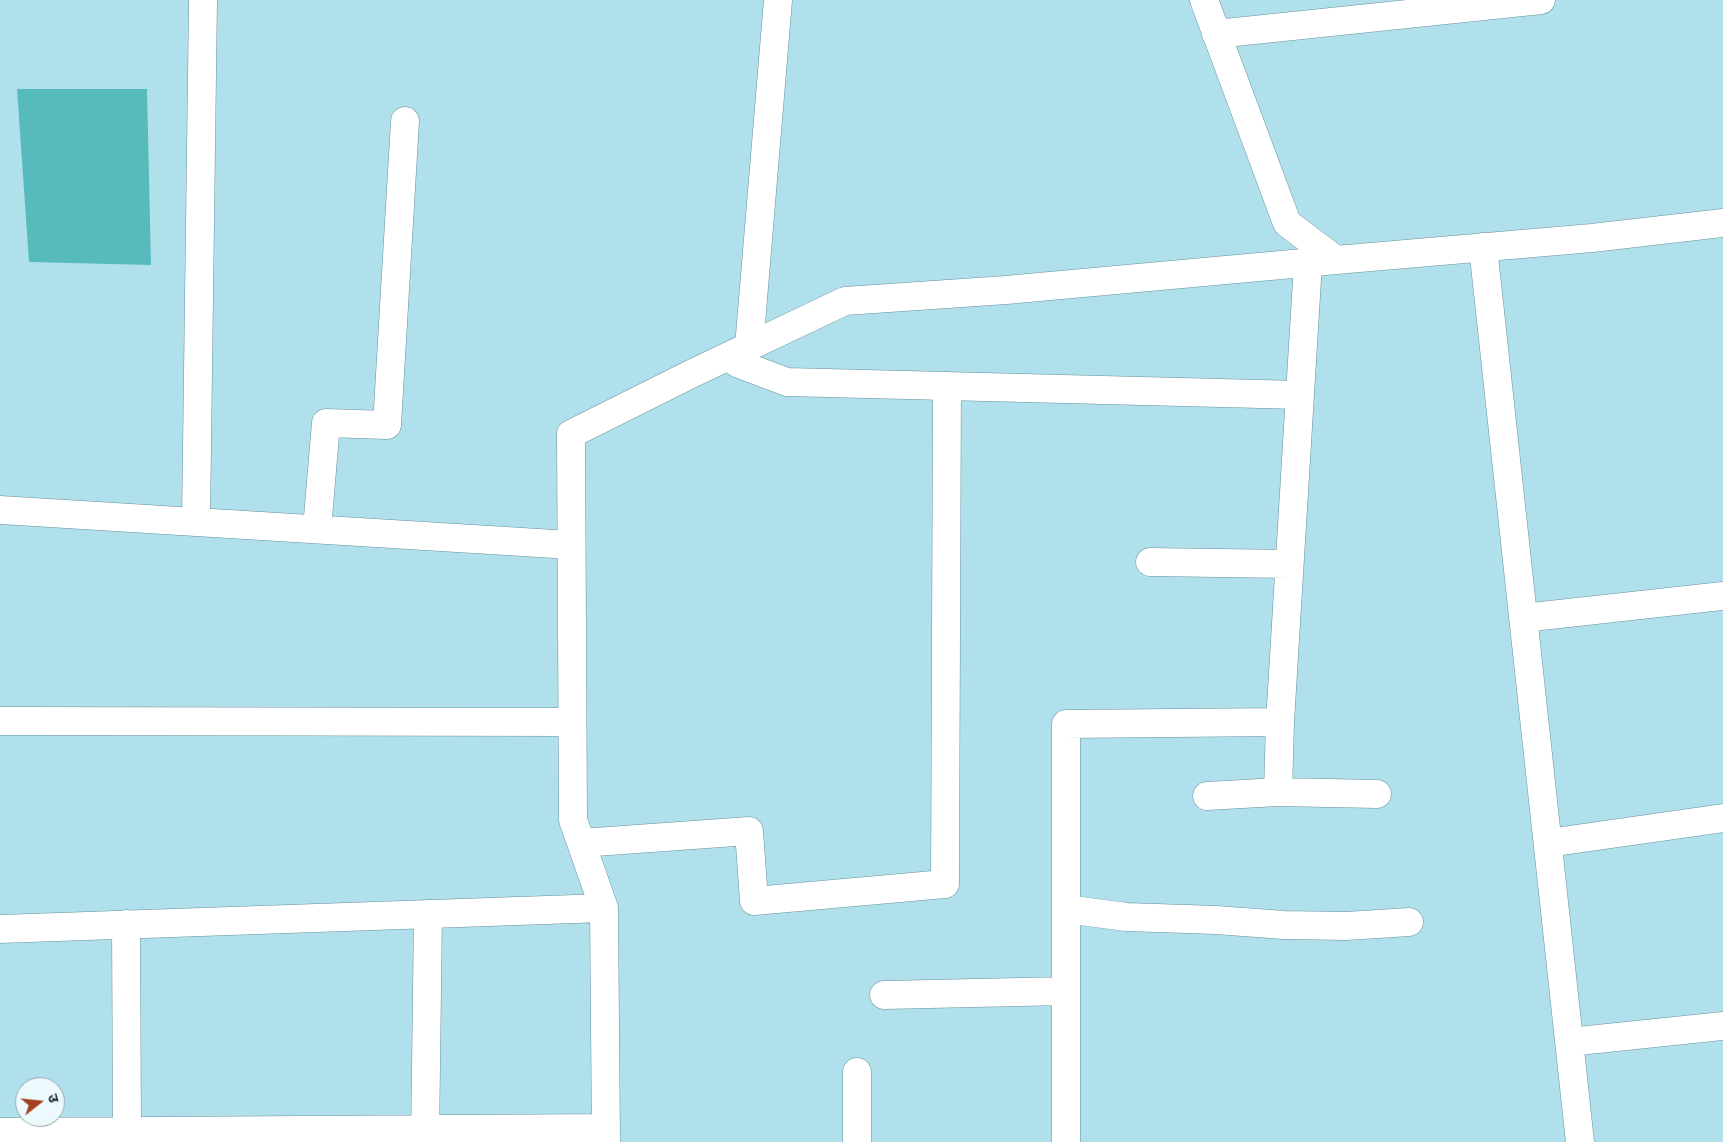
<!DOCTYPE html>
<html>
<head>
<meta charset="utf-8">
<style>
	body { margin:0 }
	#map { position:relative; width:1723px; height:1142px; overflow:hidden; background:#b1e0ed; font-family:"DM Sans","Noto Sans Devanagari",sans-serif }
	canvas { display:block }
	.north { position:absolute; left:15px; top:1077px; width:50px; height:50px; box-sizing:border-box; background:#ecfafe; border:1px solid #96a6aa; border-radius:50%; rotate:74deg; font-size:14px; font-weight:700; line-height:20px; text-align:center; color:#15282c }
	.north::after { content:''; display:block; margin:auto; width:18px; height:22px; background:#a73f21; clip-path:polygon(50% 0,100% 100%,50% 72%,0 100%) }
</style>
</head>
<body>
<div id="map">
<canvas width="1723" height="1142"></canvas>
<div class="north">उ</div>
</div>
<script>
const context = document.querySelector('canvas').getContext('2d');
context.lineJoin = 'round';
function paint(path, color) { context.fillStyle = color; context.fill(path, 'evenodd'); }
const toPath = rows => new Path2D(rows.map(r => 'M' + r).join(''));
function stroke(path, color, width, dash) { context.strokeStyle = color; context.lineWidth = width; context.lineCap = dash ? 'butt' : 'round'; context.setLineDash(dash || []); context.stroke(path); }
const building = toPath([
	[17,89,147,89,151,265,29,262]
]);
const street = toPath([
	[1204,0,1287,223,1336,260,1592,238,1723,223],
	[1216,34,1541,0],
	[1483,247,1580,1142],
	[1308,263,1280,722,1278,792,1377,794],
	[749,347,778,0],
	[727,357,739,364,787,382,1300,395],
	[0,510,571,545],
	[196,521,203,0],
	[317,529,326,423,387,425,405,121],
	[1150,562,1289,564],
	[1523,618,1723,596],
	[0,721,572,722],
	[1207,796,1278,792],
	[581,843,749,831,754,901,945,884,947,386],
	[1548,843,1723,818],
	[1066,909,1126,917,1216,920,1284,925,1346,926,1409,922],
	[126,924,127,1130],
	[0,929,604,908],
	[884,995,1066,991],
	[1569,1042,1723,1026],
	[857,1072,857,1142],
	[0,1132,606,1128],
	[425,1142,428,914],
	[606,1142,604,908,573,820,571,434,691,374,845,301,1006,290,1336,260],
	[1066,1142,1066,724,1280,722]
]);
paint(building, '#57bbbc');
stroke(street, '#65919d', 29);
stroke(street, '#fff', 28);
</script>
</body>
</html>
